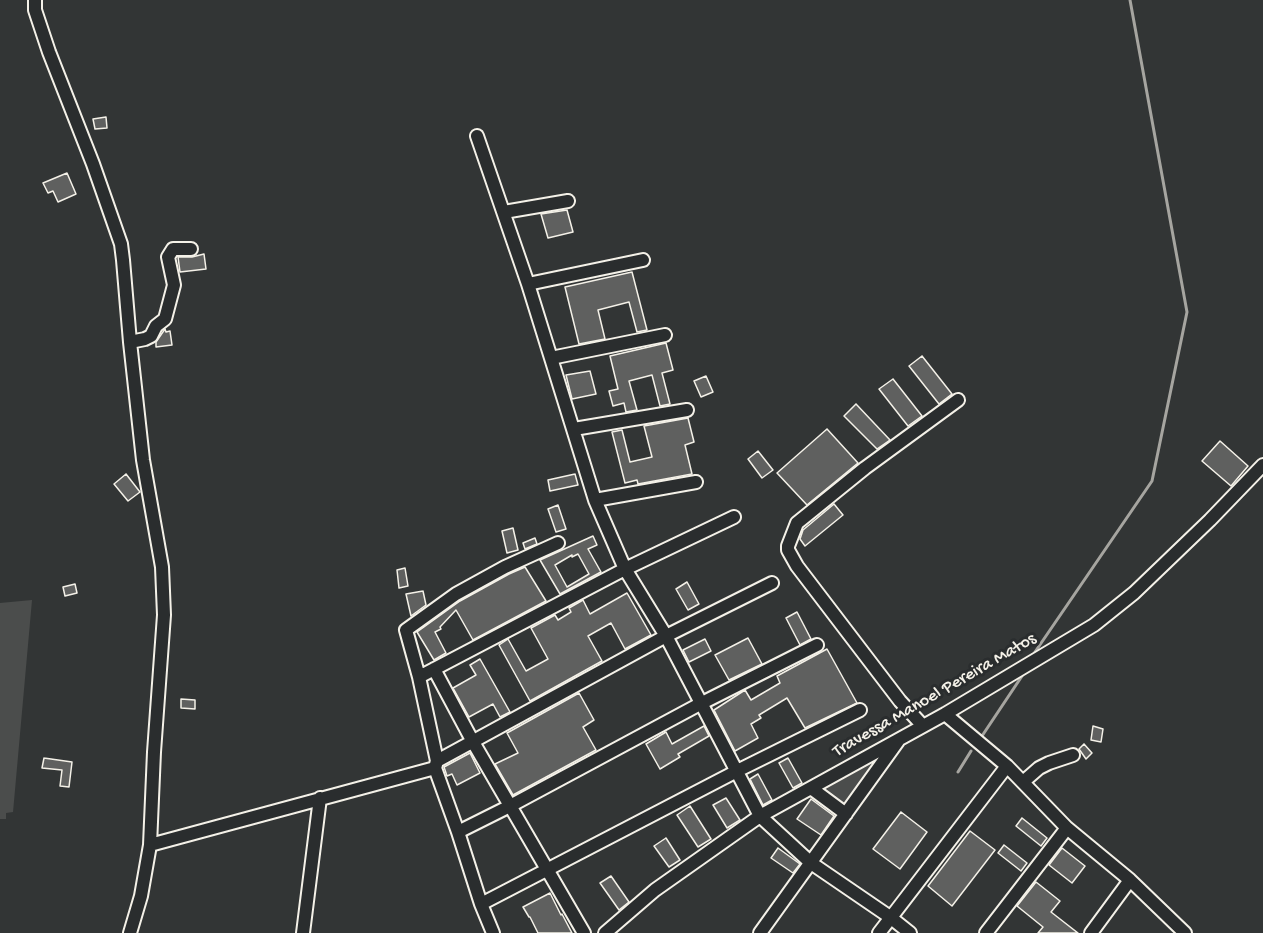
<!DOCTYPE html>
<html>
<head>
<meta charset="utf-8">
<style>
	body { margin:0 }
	canvas { display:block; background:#323535 }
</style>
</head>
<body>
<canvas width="1263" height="933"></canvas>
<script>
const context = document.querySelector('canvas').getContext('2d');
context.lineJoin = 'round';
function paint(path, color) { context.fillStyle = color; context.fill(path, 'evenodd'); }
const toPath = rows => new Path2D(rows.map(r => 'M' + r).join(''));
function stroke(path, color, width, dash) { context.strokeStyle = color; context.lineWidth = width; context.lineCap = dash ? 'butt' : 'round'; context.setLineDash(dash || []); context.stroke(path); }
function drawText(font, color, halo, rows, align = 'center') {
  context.font = font + ' "Gochi Hand",sans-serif'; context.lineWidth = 6; context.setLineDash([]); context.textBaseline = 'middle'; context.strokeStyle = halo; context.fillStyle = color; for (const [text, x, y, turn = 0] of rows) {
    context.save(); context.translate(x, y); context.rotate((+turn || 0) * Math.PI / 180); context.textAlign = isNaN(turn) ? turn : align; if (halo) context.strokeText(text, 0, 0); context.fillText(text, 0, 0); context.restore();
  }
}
const green = toPath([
	[32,600,13,812,6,813,6,819,0,819,0,603],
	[873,763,845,805,823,789]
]);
const stream = toPath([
	[1035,652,1152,481,1187,312,1130,0],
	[982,736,1022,676],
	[958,772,971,751]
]);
const building = toPath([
	[106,117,107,128,95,129,93,119,106,117],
	[67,173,76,194,58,202,53,191,48,193,43,183,67,173],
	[567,210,573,232,548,238,541,214,567,210],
	[204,254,206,269,180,272,178,257,192,257,204,254],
	[632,272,647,330,637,332,629,302,598,310,605,339,579,344,565,287,632,272],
	[165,329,166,332,170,331,172,345,156,347,156,342,165,329],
	[666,343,673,370,662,373,670,404,660,406,652,375,629,381,637,410,626,412,624,403,613,406,609,391,618,389,610,356,666,343],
	[922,356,952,394,939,404,909,366,922,356],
	[590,371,596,394,572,399,566,375,590,371],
	[706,376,713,392,701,397,694,381,706,376],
	[893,379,922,416,908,426,879,389,893,379],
	[856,404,890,440,877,449,844,416,856,404],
	[688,418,694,442,685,445,692,474,638,484,637,480,625,483,612,432,622,430,630,462,652,457,644,426,688,418],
	[827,429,858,463,807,505,777,473,827,429],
	[1220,441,1248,466,1231,486,1202,461,1220,441],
	[758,451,773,470,762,478,748,459,758,451],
	[126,474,140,492,128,501,114,484,126,474],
	[575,474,578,485,550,491,548,480,575,474],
	[834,504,843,515,805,546,800,539,803,530,834,504],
	[558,505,566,529,556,532,548,509,558,505],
	[513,528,518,550,507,553,502,531,513,528],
	[593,536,597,545,588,549,601,572,560,594,540,560,593,536],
	[578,554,589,574,567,587,555,565,572,555,572,557,578,554],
	[535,538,537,544,525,549,523,543,535,538],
	[525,567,546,601,473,640,456,610,440,627,441,629,435,632,446,653,434,660,417,632,460,601,509,574,525,567],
	[405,568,408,586,399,588,397,570,405,568],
	[687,582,699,604,688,610,676,589,687,582],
	[75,584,77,593,65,596,63,587,75,584],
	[423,591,426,605,411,616,406,594,423,591],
	[627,593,651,635,625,649,611,623,588,636,602,661,530,701,499,645,508,639,526,671,548,659,531,628,555,615,558,620,571,612,569,608,583,600,590,614,627,593],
	[797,612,811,639,800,645,786,618,797,612],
	[748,638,762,664,729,680,715,655,748,638],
	[705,639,711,651,689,662,683,650,705,639],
	[827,649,857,703,805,728,787,698,759,715,761,718,751,724,758,738,735,751,714,710,745,690,751,700,780,683,777,676,827,649],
	[480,659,510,712,500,717,493,704,469,717,453,688,476,675,470,665,480,659],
	[579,693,594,720,583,727,596,750,513,795,495,764,518,753,507,733,579,693],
	[181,699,195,700,195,709,181,708,181,699],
	[704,726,709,736,678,754,680,757,660,769,646,744,666,732,672,744,704,726],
	[1093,726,1103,729,1101,742,1091,740,1093,726],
	[1084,744,1092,753,1086,759,1079,749,1084,744],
	[470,753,480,773,457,785,452,774,447,776,444,767,470,753],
	[44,758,72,762,69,787,60,786,62,770,42,768,44,758],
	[788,758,802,783,793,788,779,763,788,758],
	[758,774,772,800,763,805,750,779,758,774],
	[726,798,740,820,727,828,713,805,726,798],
	[811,799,834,816,821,835,797,819,811,799],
	[690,806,711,839,698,847,677,815,690,806],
	[901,812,927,832,900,869,873,849,901,812],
	[1022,818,1047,838,1041,846,1016,826,1022,818],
	[970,831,995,850,952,906,928,886,970,831],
	[666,838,680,860,669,867,654,846,666,838],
	[1004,845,1027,863,1021,871,998,853,1004,845],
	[778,848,800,864,793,873,771,858,778,848],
	[1062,848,1085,866,1072,883,1049,865,1062,848],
	[611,876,629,902,619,910,600,883,611,876],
	[1036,882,1060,901,1051,912,1078,933,1038,933,1043,927,1017,906,1036,882],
	[550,893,561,915,562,914,572,933,538,933,530,917,529,917,523,907,550,893]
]);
const minor = toPath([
	[35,0,35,10,49,52,93,164,121,244,123,260,130,342,143,460,162,567,164,615,154,752,150,845,141,896,130,933],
	[477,136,528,284,595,500,625,569,666,636,760,816,811,863,890,917,910,933],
	[504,212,568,201],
	[528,284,643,260],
	[130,342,145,339,151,336,156,326,165,319,174,285,168,257,173,249,191,249],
	[551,358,665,335],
	[574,429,687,410],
	[595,500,696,482],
	[434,669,473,742,584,933],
	[419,677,625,569,734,517],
	[945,714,1007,766,1067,828,1130,880,1185,933],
	[923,726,900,701,797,566,788,550,788,546,797,523,865,468,958,400],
	[437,761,666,636,772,583],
	[1023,782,1039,768,1049,763,1073,755],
	[811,788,846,814],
	[458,832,510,806,700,704,817,645],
	[150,845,435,768],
	[481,904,737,771,860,710],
	[303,933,320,798],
	[493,933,481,904,458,832,435,768,437,761,419,677,406,630,456,594,505,567,558,543],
	[605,933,655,890,760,816,945,714,1094,625,1134,593,1210,520,1263,465],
	[760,933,898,741],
	[879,933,1007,766],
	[986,933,1067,828],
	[1091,933,1130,880]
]);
const streetNames = [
	["Travessa Manoel Pereira Matos",935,696,-30]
];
paint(green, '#4b4d4c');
stroke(stream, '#a6a5a0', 3);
paint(building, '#5f605f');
stroke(building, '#f4f1e8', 1.5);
stroke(minor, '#f4f1e8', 16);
stroke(minor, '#2a2d2e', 12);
drawText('18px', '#f4f1e8', '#2a2d2e', streetNames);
</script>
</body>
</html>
